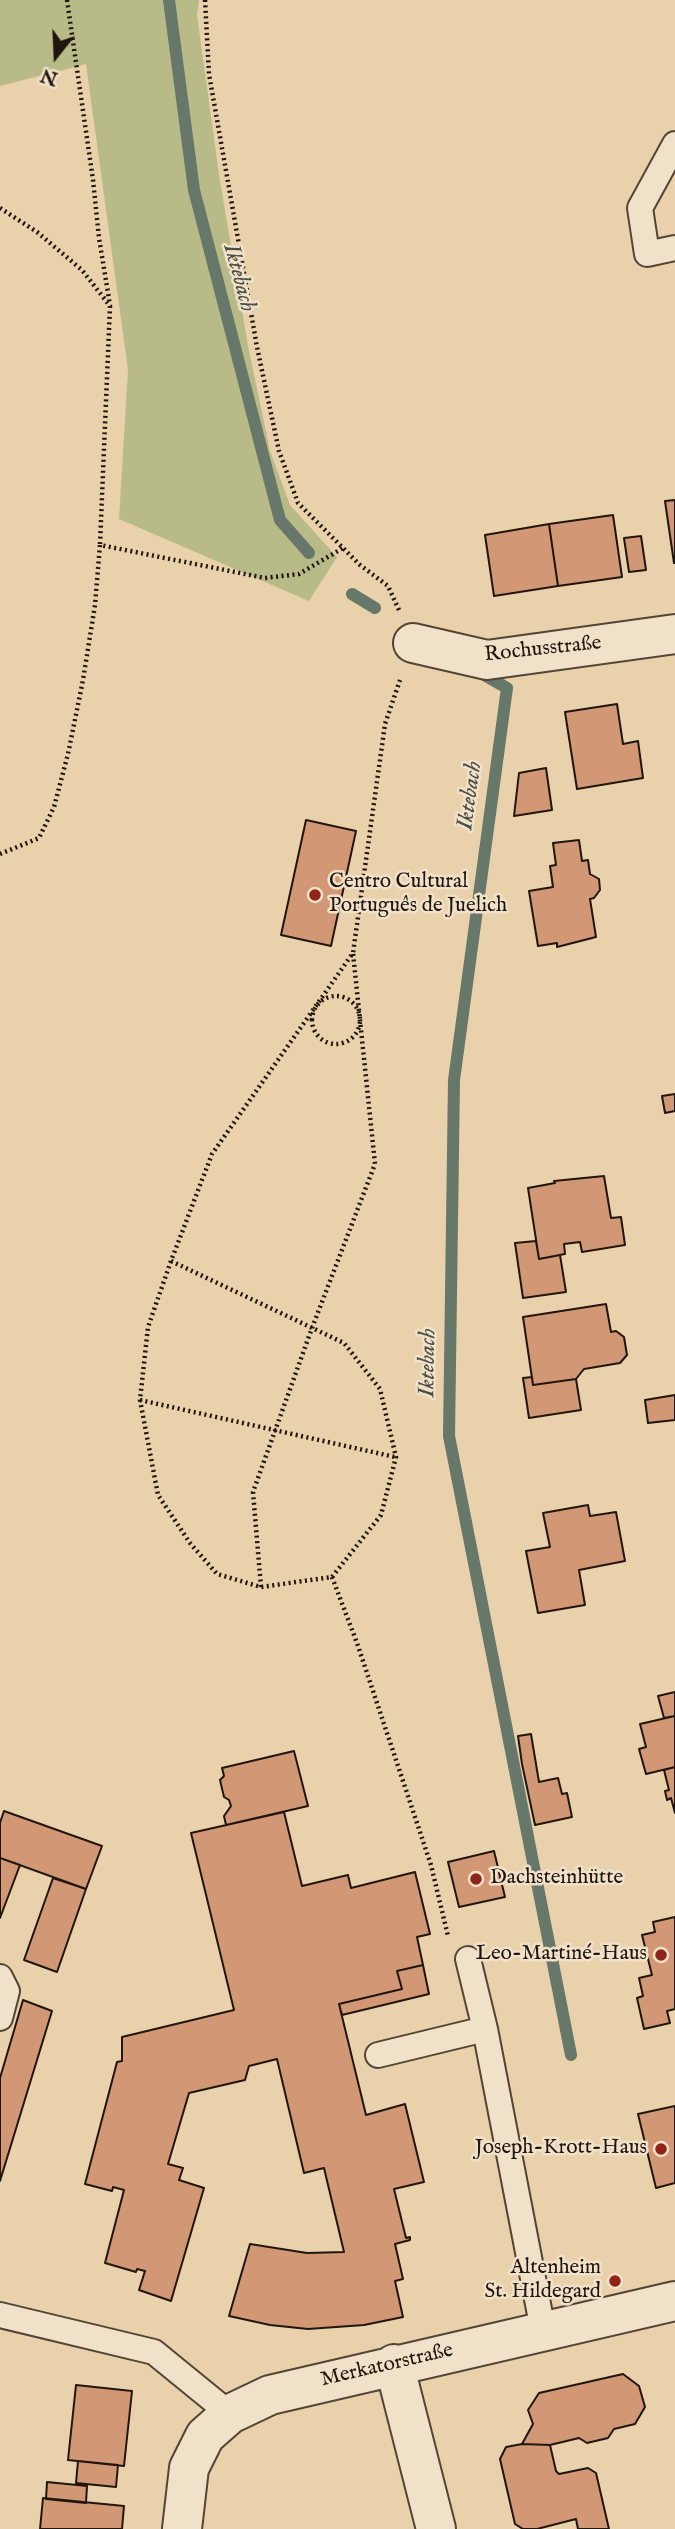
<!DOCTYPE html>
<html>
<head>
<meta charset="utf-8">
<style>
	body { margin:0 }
	#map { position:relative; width:675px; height:2529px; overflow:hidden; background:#e9d1ac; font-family:"IM FELL English",serif }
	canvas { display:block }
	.north { position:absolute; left:21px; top:21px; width:70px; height:70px; -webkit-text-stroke:5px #f1e1c9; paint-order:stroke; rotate:198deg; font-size:19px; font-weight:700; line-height:28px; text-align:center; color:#20160e }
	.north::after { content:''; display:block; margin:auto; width:24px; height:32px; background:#20160e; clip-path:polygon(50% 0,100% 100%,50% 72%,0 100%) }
</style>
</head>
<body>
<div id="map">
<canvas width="675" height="2529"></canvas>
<div class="north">N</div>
</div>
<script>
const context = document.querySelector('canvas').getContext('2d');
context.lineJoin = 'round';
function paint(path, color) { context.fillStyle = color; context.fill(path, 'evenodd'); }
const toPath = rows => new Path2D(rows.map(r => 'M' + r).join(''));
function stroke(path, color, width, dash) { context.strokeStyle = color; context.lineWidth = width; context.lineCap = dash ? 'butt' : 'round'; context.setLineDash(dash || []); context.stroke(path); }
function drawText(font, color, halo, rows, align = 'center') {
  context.font = font + ' "IM FELL English",serif'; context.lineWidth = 5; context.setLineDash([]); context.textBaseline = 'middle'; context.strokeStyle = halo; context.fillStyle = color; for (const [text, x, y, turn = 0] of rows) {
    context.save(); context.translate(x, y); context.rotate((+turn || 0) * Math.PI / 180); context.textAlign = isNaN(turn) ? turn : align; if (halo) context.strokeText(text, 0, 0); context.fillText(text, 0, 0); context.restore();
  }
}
const green = toPath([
	[0,0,199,0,197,15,220,181,248,346,270,451,290,505,337,557,309,601,119,519,128,370,86,64,0,86]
]);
const stream = toPath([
	[169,0,194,190,280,520,309,553],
	[352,594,375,608],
	[486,676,507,688,454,1080,449,1436,571,2055]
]);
const building = toPath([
	[675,500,675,563,674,563,665,501,675,500],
	[613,515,622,577,558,586,549,524,613,515],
	[549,524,558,586,494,596,485,535,549,524],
	[641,536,646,570,629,572,624,538,641,536],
	[617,704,623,744,638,741,643,778,577,789,565,712,617,704],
	[546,768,552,810,514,816,519,773,546,768],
	[306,820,356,831,331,946,281,935,306,820],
	[579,840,582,861,588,860,590,874,599,879,600,890,594,898,590,899,596,937,557,947,557,943,538,946,529,891,553,887,550,866,556,865,553,843,579,840],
	[675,1094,675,1111,665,1113,662,1096,675,1094],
	[604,1176,611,1218,621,1217,625,1245,582,1252,580,1242,564,1244,565,1254,539,1259,528,1188,555,1183,554,1181,604,1176],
	[536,1241,539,1259,560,1255,566,1292,523,1298,515,1243,536,1241],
	[606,1304,611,1332,616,1331,624,1337,627,1355,620,1363,584,1369,576,1379,533,1385,523,1317,606,1304],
	[532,1377,533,1385,576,1379,581,1410,529,1418,523,1378,532,1377],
	[675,1395,675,1420,648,1423,645,1400,675,1395],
	[588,1505,590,1516,616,1512,625,1561,579,1570,585,1605,538,1613,526,1551,550,1547,543,1513,588,1505],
	[675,1692,675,1716,664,1718,658,1696,675,1692],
	[675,1716,675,1767,646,1774,639,1749,646,1747,640,1724,675,1716],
	[531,1734,539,1782,558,1778,562,1794,567,1793,572,1817,535,1825,522,1764,518,1736,531,1734],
	[294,1751,308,1806,226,1825,224,1816,231,1806,229,1800,224,1797,220,1780,224,1776,222,1768,294,1751],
	[675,1767,675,1813,671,1798,667,1800,665,1791,669,1790,664,1770,675,1767],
	[4,1811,102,1846,86,1889,0,1858,0,1823,4,1811],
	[284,1812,302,1886,348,1875,351,1888,415,1872,430,1934,417,1937,423,1965,397,1971,402,1989,339,2004,366,2115,405,2104,424,2182,394,2189,406,2238,410,2237,410,2240,395,2244,403,2279,395,2281,403,2317,364,2325,308,2329,270,2325,229,2316,250,2244,307,2253,344,2252,324,2168,304,2173,277,2059,249,2066,245,2080,189,2093,168,2164,183,2168,179,2180,204,2188,171,2301,139,2290,145,2271,137,2269,136,2272,105,2263,124,2190,113,2187,112,2191,85,2184,117,2062,122,2061,122,2037,234,2010,191,1833,284,1812],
	[494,1851,505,1897,459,1907,448,1862,494,1851],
	[0,1858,20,1865,0,1918,0,1858],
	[53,1878,86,1889,57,1972,24,1960,53,1878],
	[675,1917,675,2009,667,2011,670,2023,644,2029,637,1998,643,1996,639,1978,652,1975,642,1935,655,1932,653,1922,675,1917],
	[423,1965,429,1994,342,2015,339,2004,402,1989,397,1971,423,1965],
	[23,2000,52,2011,0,2181,0,2078,23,2000],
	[675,2106,675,2183,656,2188,638,2114,675,2106],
	[623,2374,639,2386,645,2407,635,2424,614,2429,608,2438,587,2443,579,2438,550,2445,522,2444,533,2424,528,2410,539,2393,623,2374],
	[76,2385,132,2391,124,2466,68,2460,76,2385],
	[522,2444,550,2445,556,2471,559,2474,588,2468,596,2473,609,2529,578,2529,576,2519,537,2529,523,2529,515,2524,500,2459,506,2447,522,2444],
	[78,2461,118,2465,116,2487,76,2483,78,2461],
	[47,2482,87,2486,86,2503,46,2499,47,2482],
	[43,2498,124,2506,122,2529,40,2529,43,2498]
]);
const path = toPath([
	[67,0,93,180,99,238,110,305],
	[205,0,209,74,257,347,279,451,298,503,360,565,388,586,399,610],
	[0,208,37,232,82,270,110,306,100,544],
	[0,854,39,838,54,807,68,754,83,680,95,605,100,545,265,578,299,574,343,548],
	'312 1020a24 24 0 1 1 48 0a24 24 0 1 1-48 0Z',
	[171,1261,344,1343,380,1389,396,1457,381,1515,332,1577,261,1587,217,1574,190,1543,158,1495,140,1400,148,1327,171,1261,212,1154,353,953,385,724,400,680],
	[140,1400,395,1457],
	[332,1577,357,1643,431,1865,448,1936],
	[261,1587,253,1492,312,1328,375,1164,353,953]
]);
const lane = toPath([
	[675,144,640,208,647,254,675,248],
	[468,1959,485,2029,543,2330],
	[0,1977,7,1991,0,2018],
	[378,2055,485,2029],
	[0,2315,154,2352,230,2414]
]);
const street = toPath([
	[413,643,487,660,675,634],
	[394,2364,436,2529],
	[182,2529,189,2468,205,2436,230,2414,270,2395,675,2301]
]);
const markers = [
	[315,895,7,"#8f2418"],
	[476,1879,7,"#8f2418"],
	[661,1955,7,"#8f2418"],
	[661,2149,7,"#8f2418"],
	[615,2281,7,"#8f2418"]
];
const streetNames = [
	["Rochusstraße",543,650,-6],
	["Merkatorstraße",387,2366,-13]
];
const poiNames = [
	["Centro Cultural",329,883,"left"],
	["Português de Juelich",329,907,"left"],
	["Dachsteinhütte",490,1879,"left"],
	["Leo-Martiné-Haus",647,1955],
	["Joseph-Krott-Haus",647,2149],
	["Altenheim",601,2269],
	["St. Hildegard",601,2293]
];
const waterNames = [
	["Iktebach",238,278,75],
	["Iktebach",471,796,-82],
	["Iktebach",429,1363,-89]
];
paint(green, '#b8bb88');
stroke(stream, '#67776a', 12);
paint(building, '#d29774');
stroke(building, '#20160e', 2);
stroke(lane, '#524536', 28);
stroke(street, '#524536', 42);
stroke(path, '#20160e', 4.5, [2, 3.5]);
stroke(lane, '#f1e1c9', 24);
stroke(street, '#f1e1c9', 38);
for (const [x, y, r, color] of markers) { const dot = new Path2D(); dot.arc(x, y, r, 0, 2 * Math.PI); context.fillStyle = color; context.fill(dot); stroke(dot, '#f1e1c9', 2.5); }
drawText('21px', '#20160e', '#f1e1c9', streetNames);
drawText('21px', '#20160e', '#f1e1c9', poiNames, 'right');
drawText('italic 23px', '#4a4e44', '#f1e1c9', waterNames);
</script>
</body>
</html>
